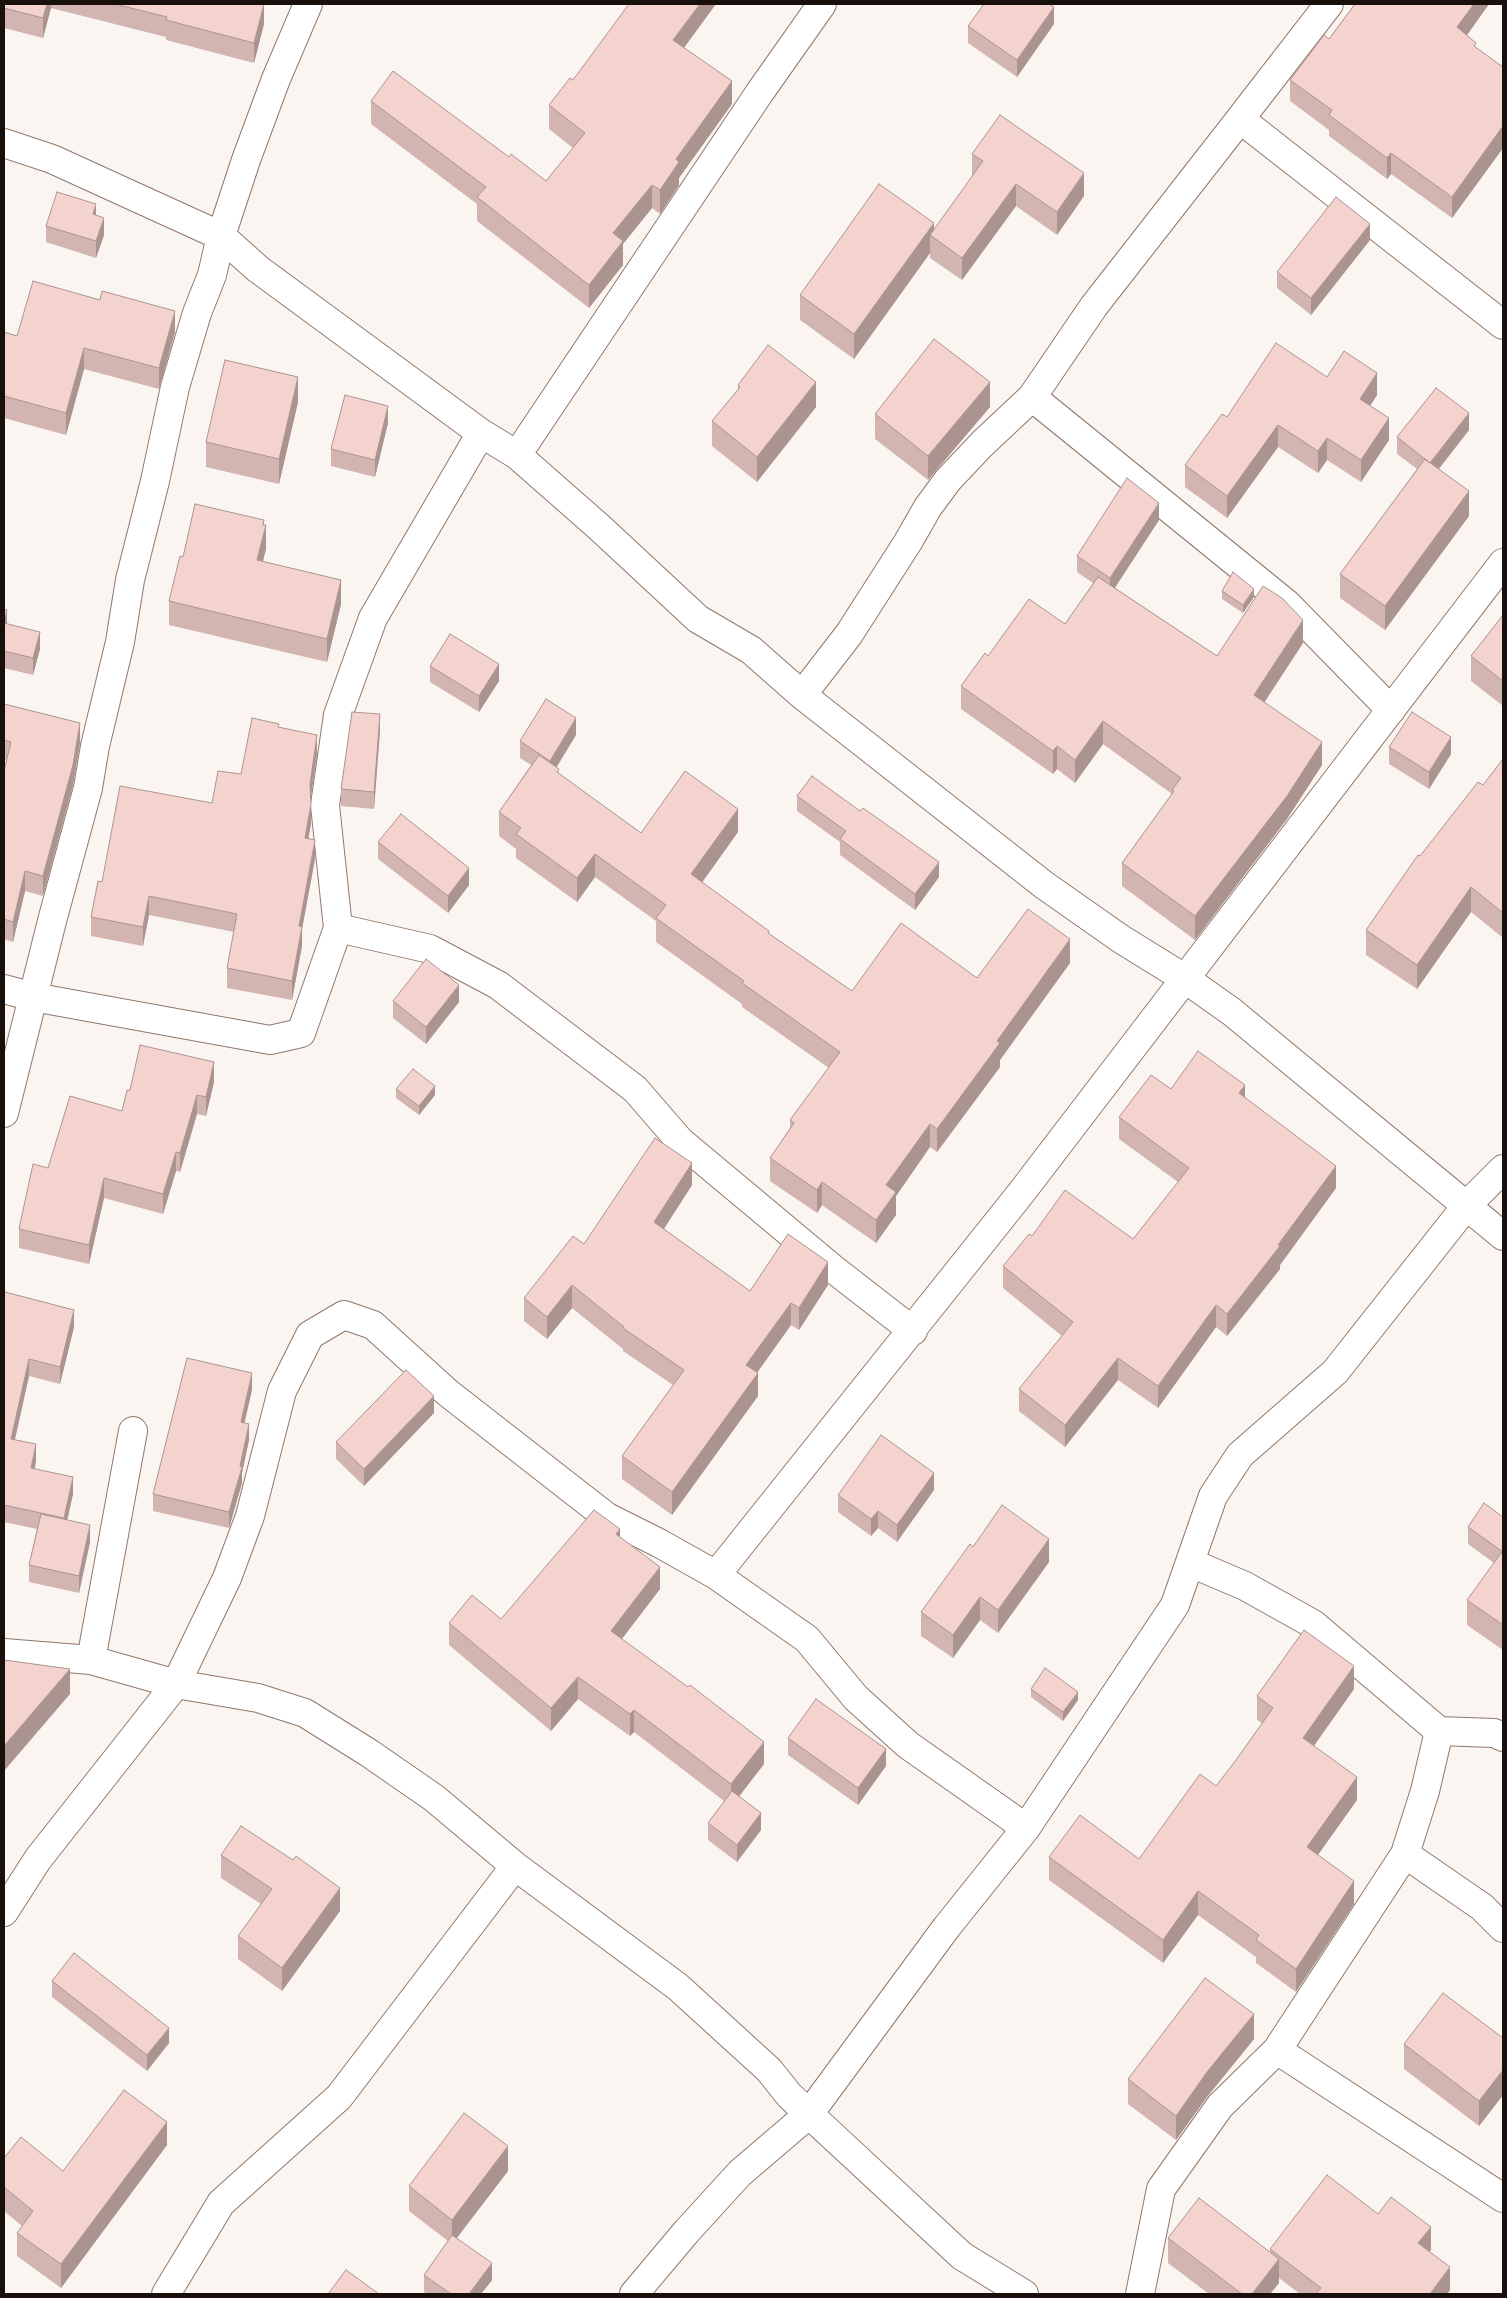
<!DOCTYPE html>
<html>
<head>
<meta charset="utf-8">
<style>
	body { margin:0 }
	#map { position:relative; width:1507px; height:2298px; overflow:hidden; background:#fbf5f2; font-family:"Golos Text",sans-serif }
	canvas { display:block }
	.frame { position:absolute; inset:0; border:5px solid #1a100b; pointer-events:none }
</style>
</head>
<body>
<div id="map">
<canvas width="1507" height="2298"></canvas>
<div class="frame"></div>
</div>
<script>
const context = document.querySelector('canvas').getContext('2d');
context.lineJoin = 'round';
const toPath = rows => new Path2D(rows.map(r => 'M' + r).join(''));
function stroke(path, color, width, dash) { context.strokeStyle = color; context.lineWidth = width; context.lineCap = dash ? 'butt' : 'round'; context.setLineDash(dash || []); context.stroke(path); }
function paint(path, color) { context.fillStyle = color; context.fill(path, 'evenodd'); }
const minor = toPath([
	[1329,4,1240,119,1503,325],
	[4,143,52,159,221,236,258,269,481,433,517,455,599,527,698,619,751,650,802,695,1044,885,1121,939,1184,978,1232,1012,1503,1236],
	[1032,397,1287,604,1391,710],
	[517,455,760,92,822,4],
	[802,695,849,634,908,542,928,507,948,480,982,444,1032,397,1094,306,1240,119],
	[338,928,430,949,498,985,635,1089,680,1141,832,1268,913,1331],
	[4,989,33,997,270,1040,301,1033,338,928,325,805,338,715,373,618,481,433],
	[4,1113,52,921,88,788,95,746,120,642,130,580,155,481,175,387,197,313,212,275,221,236,246,160,276,79,308,4],
	[1191,1563,1245,1586,1313,1624,1439,1731,1494,1733,1503,1737],
	[716,1575,807,1639,856,1698,908,1745,1026,1828],
	[4,1653,91,1660,176,1684,258,1698,305,1713,369,1753,434,1798,515,1866,678,1987,769,2070,789,2095,809,2114,962,2256,1024,2294],
	[91,1660,133,1431],
	[1405,1854,1482,1907,1503,1928],
	[4,1912,38,1859,176,1684,227,1578,250,1516,282,1391,310,1335,344,1315,373,1325,448,1393,607,1517,659,1543,716,1575,1021,1193,1503,563],
	[1277,2050,1503,2198],
	[166,2294,221,2203,339,2097,515,1866],
	[634,2294,687,2231,740,2173,809,2114,946,1928,1026,1828,1175,1605,1213,1496,1240,1455,1335,1372,1467,1205,1503,1169],
	[1140,2294,1161,2189,1220,2106,1277,2050,1405,1854,1425,1791,1439,1731]
]);
const wall = toPath([
	[4,4,263,4,264,24,254,63,166,40,166,37,51,8,43,38,4,28],
	[1355,4,1489,4,1467,35,1476,48,1503,67,1503,148,1452,218,1391,174,1387,179,1329,136,1329,130,1290,101,1290,80,1329,39],
	[1054,24,1017,77,968,43,968,26],
	[684,48,732,104,679,178,679,185,660,214,652,208,623,244,623,265,589,308,477,221,477,204,371,124,371,101,509,157,546,181,573,148,549,129,549,105],
	[972,154,1084,196,1057,235,1016,206,962,280,930,258,930,253,854,359,800,320,800,295,934,230,972,176],
	[46,226,104,235,96,258,46,242],
	[1370,240,1311,315,1277,288,1277,272],
	[4,332,17,336,175,332,159,389,84,369,66,435,4,418],
	[1327,377,1377,395,1370,406,1389,440,1361,482,1327,460,1318,473,1278,447,1227,518,1185,487,1185,465,1227,417],
	[738,385,816,407,757,482,712,446,712,421,738,390],
	[298,402,279,484,206,467,206,442],
	[990,407,928,480,875,439,875,414],
	[388,423,375,477,331,466,331,449],
	[1469,430,1439,469,1469,516,1385,630,1340,598,1340,574,1417,469,1397,454,1397,437],
	[1159,520,1115,588,1217,656,1303,643,1264,703,1322,765,1287,819,1195,940,1122,886,1122,863,1172,794,1103,744,1075,783,1057,769,1053,774,961,709,961,686,988,656,1065,624,1093,583,1077,572,1077,556],
	[264,525,266,549,263,561,341,604,327,662,169,625,169,601,183,557],
	[1222,591,1254,597,1243,613,1222,599],
	[4,609,7,624,40,649,33,675,4,668],
	[1503,615,1503,706,1471,681,1471,656],
	[430,666,499,681,479,712,430,682],
	[4,704,80,743,73,785,43,896,25,891,13,942,4,939,4,771,6,760,4,760],
	[279,728,317,754,311,796,311,824,308,838,315,859,302,929,302,946,292,1000,227,988,227,968,234,932,149,915,143,946,91,936,91,917,212,803,241,774],
	[380,731,374,809,341,806,341,789],
	[576,735,557,767,559,774,641,833,738,832,702,882,769,934,852,991,977,978,1070,963,1000,1060,1000,1067,937,1152,930,1147,896,1196,896,1215,876,1243,822,1205,817,1213,770,1181,770,1158,790,1128,790,1120,829,1068,742,1007,742,1004,656,942,656,921,595,877,577,902,516,858,516,849,499,836,499,812,531,765,520,758,520,741],
	[1389,747,1451,754,1429,789,1389,764],
	[1503,759,1503,938,1471,912,1417,989,1366,955,1366,930,1420,856,1483,785],
	[797,796,939,877,915,910,840,855,840,842,797,811],
	[378,842,469,885,448,913,378,859],
	[393,1001,459,1002,426,1044,393,1018],
	[214,1082,206,1116,197,1114,180,1172,176,1171,163,1214,104,1198,89,1264,19,1248,19,1229,48,1168,122,1111,130,1090],
	[396,1089,435,1095,419,1115,396,1098],
	[1171,1089,1245,1098,1336,1188,1280,1265,1280,1269,1227,1336,1216,1327,1158,1408,1118,1380,1065,1447,1019,1411,1019,1389,1062,1336,1003,1288,1003,1266,1032,1236,1133,1239,1178,1182,1119,1139,1119,1117],
	[692,1185,664,1229,750,1291,828,1285,799,1330,791,1325,757,1373,758,1396,672,1515,622,1479,622,1456,673,1385,623,1351,623,1349,572,1308,547,1339,524,1321,524,1298,584,1244],
	[4,1295,74,1327,60,1384,29,1376,15,1440,36,1461,35,1469,73,1494,67,1520,90,1542,79,1593,29,1582,29,1565,37,1529,4,1522],
	[252,1390,244,1422,249,1440,242,1473,242,1483,229,1528,153,1511,153,1494],
	[434,1413,364,1486,336,1459,336,1442],
	[934,1490,897,1542,878,1528,871,1536,838,1512,838,1495],
	[1503,1517,1503,1650,1467,1625,1467,1600,1494,1563,1468,1544,1468,1527],
	[620,1537,660,1589,622,1639,764,1764,739,1796,761,1830,737,1862,708,1840,708,1823,724,1801,634,1732,630,1736,578,1699,551,1731,449,1645,449,1623,501,1619],
	[973,1547,1049,1562,998,1633,980,1620,953,1658,921,1636,921,1612],
	[1031,1689,1078,1700,1063,1721,1031,1697],
	[1354,1689,1314,1746,1357,1800,1318,1855,1354,1904,1296,1992,1256,1963,1256,1957,1198,1915,1163,1963,1049,1880,1049,1857,1139,1859,1216,1786,1236,1760,1262,1723,1257,1720,1257,1696],
	[788,1738,886,1766,858,1805,788,1755],
	[221,1855,293,1860,340,1911,282,1991,238,1959,238,1936,261,1904,221,1878],
	[52,1981,169,2043,147,2071,52,1997],
	[1503,2038,1503,2095,1479,2126,1404,2069,1404,2044],
	[1254,2039,1207,2097,1176,2140,1128,2104,1128,2079],
	[167,2145,61,2288,17,2256,17,2233,22,2226,4,2211,4,2158,63,2171],
	[508,2171,457,2238,492,2280,481,2294,427,2294,424,2292,424,2275,448,2241,409,2211,409,2186],
	[1378,2214,1431,2250,1429,2251,1450,2290,1447,2294,1300,2294,1279,2278,1279,2283,1270,2294,1209,2294,1168,2263,1168,2238,1270,2252,1270,2249]
]);
const shadedWall = toPath([
	[47,4,51,4,51,8,43,38,43,18],
	[264,4,264,24,254,63,254,43],
	[700,4,716,4,673,63,673,40],
	[1474,4,1489,4,1457,49,1457,27],
	[1054,7,1054,24,1017,77,1017,60],
	[732,81,732,104,679,178,679,185,660,214,660,190,676,159],
	[1503,126,1503,148,1452,218,1452,197],
	[1391,153,1391,174,1387,179,1387,158],
	[1084,173,1084,196,1057,235,1057,212],
	[1016,184,1016,206,962,280,962,258],
	[652,185,652,208,623,244,623,265,589,308,589,285,613,233],
	[96,204,96,221,93,214],
	[104,218,104,235,96,258,96,241],
	[934,223,934,238,930,235,930,253,854,359,854,334],
	[1370,224,1370,240,1311,315,1311,298],
	[175,311,175,332,159,389,159,368],
	[84,348,84,369,66,435,66,413],
	[1377,373,1377,395,1360,421,1360,399],
	[298,377,298,402,279,484,279,459],
	[816,382,816,407,757,482,757,457],
	[990,382,990,407,928,480,928,456],
	[388,406,388,423,375,477,375,460],
	[1469,413,1469,430,1430,480,1430,463],
	[1389,418,1389,440,1361,482,1361,460],
	[1278,425,1278,447,1227,518,1227,496],
	[1327,438,1327,460,1318,473,1318,451],
	[1469,491,1469,516,1385,630,1385,606],
	[1159,503,1159,520,1110,595,1110,578],
	[264,520,264,532,266,525,266,549,257,584,257,560],
	[341,580,341,604,327,662,327,639],
	[1254,589,1254,597,1243,613,1243,605],
	[7,610,7,627,4,623],
	[1303,620,1303,643,1254,718,1254,695],
	[40,632,40,649,33,675,33,658],
	[499,664,499,681,479,712,479,696],
	[380,714,380,731,374,809,374,792],
	[576,718,576,735,550,777,550,761],
	[1103,721,1103,744,1075,783,1075,760],
	[80,723,80,743,73,785,43,896,43,876],
	[317,735,317,754,310,803,310,784],
	[1451,737,1451,754,1429,789,1429,772],
	[1322,742,1322,765,1287,819,1195,940,1195,916],
	[1057,746,1057,769,1053,774,1053,751],
	[311,804,311,824,305,857,305,838],
	[738,809,738,832,691,898,691,874],
	[315,840,315,859,302,929,302,946,292,1000,292,981,299,926],
	[595,854,595,877,577,902,577,878],
	[939,862,939,877,915,910,915,894],
	[469,868,469,885,448,913,448,896],
	[25,871,25,891,13,942,13,922],
	[1471,887,1471,912,1417,989,1417,965],
	[149,896,149,915,143,946,143,927],
	[1070,939,1070,963,1000,1060,1000,1067,937,1152,937,1129,997,1041],
	[459,985,459,1002,426,1044,426,1027],
	[5,1024,5,1045,4,1050,4,1028],
	[214,1062,214,1082,206,1116,206,1097],
	[1245,1085,1245,1107,1239,1093],
	[435,1086,435,1095,419,1115,419,1106],
	[197,1095,197,1114,180,1172,180,1153],
	[930,1124,930,1147,896,1196,896,1215,876,1243,876,1220,886,1185],
	[176,1152,176,1171,163,1214,163,1194],
	[692,1163,692,1185,654,1244,654,1222],
	[1336,1166,1336,1188,1280,1265,1280,1269,1227,1336,1227,1314],
	[104,1178,104,1198,89,1264,89,1245],
	[822,1182,822,1205,817,1213,817,1190],
	[828,1262,828,1285,799,1330,799,1308],
	[572,1285,572,1308,547,1339,547,1317],
	[791,1303,791,1325,746,1388,746,1365],
	[1216,1305,1216,1327,1158,1408,1158,1386],
	[74,1310,74,1327,60,1384,60,1367],
	[1118,1358,1118,1380,1065,1447,1065,1425],
	[29,1359,29,1376,11,1456,11,1439],
	[252,1373,252,1390,241,1438,241,1422],
	[758,1373,758,1396,672,1515,672,1492],
	[434,1396,434,1413,364,1486,364,1469],
	[249,1424,249,1440,242,1473,242,1483,229,1528,229,1512],
	[36,1444,36,1461,31,1485,31,1468],
	[934,1473,934,1490,897,1542,897,1525],
	[73,1477,73,1494,64,1535,64,1518],
	[878,1511,878,1528,871,1536,871,1519],
	[90,1525,90,1542,79,1593,79,1576],
	[620,1529,620,1551,616,1534],
	[1049,1539,1049,1562,998,1633,998,1610],
	[660,1567,660,1589,611,1653,611,1631],
	[980,1597,980,1620,953,1658,953,1635],
	[1354,1666,1354,1689,1303,1761,1303,1738],
	[70,1669,70,1694,4,1771,4,1746],
	[578,1677,578,1699,551,1731,551,1708],
	[1078,1692,1078,1700,1063,1721,1063,1712],
	[634,1710,634,1732,630,1736,630,1714],
	[764,1742,764,1764,731,1807,731,1784],
	[886,1749,886,1766,858,1805,858,1788],
	[1357,1777,1357,1800,1307,1870,1307,1847],
	[761,1813,761,1830,737,1862,737,1845],
	[1354,1881,1354,1904,1296,1992,1296,1969],
	[340,1888,340,1911,282,1991,282,1968],
	[1198,1891,1198,1915,1163,1963,1163,1940],
	[1254,2014,1254,2039,1207,2097,1176,2140,1176,2116,1207,2072],
	[169,2028,169,2043,147,2071,147,2055],
	[1503,2070,1503,2095,1479,2126,1479,2101],
	[167,2122,167,2145,61,2288,61,2264],
	[508,2146,508,2171,452,2244,452,2220],
	[1431,2227,1431,2250,1418,2266,1418,2243],
	[1279,2259,1279,2283,1270,2294,1252,2294],
	[492,2263,492,2280,481,2294,469,2294],
	[1450,2267,1450,2290,1447,2294,1430,2294]
]);
const building = toPath([
	[4,4,47,4,43,18,4,8,4,4],
	[115,4,264,4,254,43,166,20,167,17,115,4],
	[629,4,700,4,673,40,732,81,676,159,679,162,660,190,652,185,613,233,623,241,589,285,477,197,486,187,371,101,393,71,509,157,511,154,546,181,585,133,549,105,570,78,573,80,629,4],
	[984,4,1049,4,1054,7,1017,60,968,26,984,4],
	[1355,4,1474,4,1457,27,1476,43,1474,46,1503,67,1503,126,1452,197,1391,153,1387,158,1329,115,1332,110,1290,80,1324,35,1329,39,1355,4],
	[1000,115,1084,173,1057,212,1016,184,962,258,930,235,983,161,972,154,1000,115],
	[879,184,934,223,854,334,800,295,879,184],
	[57,192,96,204,93,214,104,218,96,241,46,226,57,192],
	[1336,197,1370,224,1311,298,1277,272,1336,197],
	[33,281,100,300,102,291,175,311,159,368,84,348,66,413,4,396,4,332,17,336,33,281],
	[934,339,990,382,928,456,875,414,934,339],
	[1276,343,1327,377,1344,351,1377,373,1360,399,1389,418,1361,460,1327,438,1318,451,1278,425,1227,496,1185,465,1222,414,1227,417,1276,343],
	[768,345,816,382,757,457,712,421,740,387,738,385,768,345],
	[225,360,298,377,279,459,206,442,225,360],
	[1436,388,1469,413,1430,463,1397,437,1436,388],
	[345,395,388,406,375,460,331,449,345,395],
	[1425,459,1469,491,1385,606,1340,574,1425,459],
	[1127,478,1159,503,1110,578,1077,556,1127,478],
	[195,504,264,520,263,525,266,525,257,560,341,580,327,639,169,601,180,556,183,557,195,504],
	[1233,572,1254,589,1243,605,1222,591,1233,572],
	[1098,577,1217,656,1263,586,1282,598,1303,620,1254,695,1322,742,1287,796,1195,916,1122,863,1174,791,1172,790,1181,778,1103,721,1075,760,1057,746,1053,751,961,686,985,653,988,656,1029,599,1065,624,1098,577],
	[4,609,7,610,4,623,40,632,33,658,4,651,4,609],
	[1503,615,1503,681,1471,656,1503,615],
	[450,634,499,664,479,696,430,666,450,634],
	[546,699,576,718,550,761,520,741,546,699],
	[4,704,80,723,73,765,43,876,25,871,13,922,4,919,4,771,11,742,4,740,4,704],
	[352,712,380,714,374,792,341,789,352,712],
	[1412,712,1451,737,1429,772,1389,747,1412,712],
	[252,718,279,724,278,727,317,735,310,784,311,804,305,838,315,840,299,926,302,927,292,981,227,968,237,914,149,896,143,927,91,917,98,881,102,882,120,786,212,803,218,771,241,774,252,718],
	[539,755,559,769,557,772,641,833,685,771,738,809,691,874,769,931,768,933,852,991,901,923,977,978,1028,909,1070,939,997,1041,1000,1043,937,1129,930,1124,886,1185,896,1192,876,1220,822,1182,817,1190,770,1158,794,1123,790,1120,840,1052,742,983,744,981,656,918,666,905,595,854,577,878,516,834,521,828,499,812,539,755],
	[1503,759,1503,913,1471,887,1417,965,1366,930,1418,855,1420,856,1478,782,1483,785,1503,759],
	[812,776,860,811,863,808,939,862,915,894,840,839,846,831,797,796,812,776],
	[401,814,469,868,448,896,378,842,401,814],
	[426,959,459,985,426,1027,393,1001,426,959],
	[140,1045,214,1062,206,1097,197,1095,180,1153,176,1152,163,1194,104,1178,89,1245,19,1229,33,1164,48,1168,70,1096,122,1111,127,1090,130,1090,140,1045],
	[1198,1051,1245,1085,1239,1093,1336,1166,1278,1245,1280,1246,1227,1314,1216,1305,1158,1386,1118,1358,1065,1425,1019,1389,1073,1322,1003,1266,1029,1234,1032,1236,1065,1190,1133,1239,1189,1168,1119,1117,1151,1075,1171,1089,1198,1051],
	[413,1069,435,1086,419,1106,396,1089,413,1069],
	[655,1138,692,1163,654,1222,750,1291,788,1234,828,1262,799,1308,791,1303,746,1365,758,1373,672,1492,622,1456,684,1370,623,1328,624,1327,572,1285,547,1317,524,1298,573,1236,584,1244,655,1138],
	[5,1292,74,1310,60,1367,29,1359,11,1439,36,1444,31,1468,73,1477,64,1518,4,1505,4,1295,5,1292],
	[187,1358,252,1373,241,1422,249,1424,240,1466,242,1467,229,1512,153,1494,187,1358],
	[406,1370,434,1396,364,1469,336,1442,406,1370],
	[881,1435,934,1473,897,1525,878,1511,871,1519,838,1495,881,1435],
	[1484,1503,1503,1517,1503,1552,1468,1527,1484,1503],
	[1002,1505,1049,1539,998,1610,980,1597,953,1635,921,1612,970,1544,973,1547,1002,1505],
	[594,1510,620,1529,616,1534,660,1567,611,1631,688,1687,690,1685,764,1742,731,1784,634,1710,630,1714,578,1677,551,1708,449,1623,472,1595,501,1619,594,1510],
	[41,1514,90,1525,79,1576,29,1565,41,1514],
	[1501,1553,1503,1555,1503,1625,1467,1600,1501,1553],
	[1304,1630,1354,1666,1303,1738,1357,1777,1307,1847,1354,1881,1296,1969,1256,1940,1259,1935,1198,1891,1163,1940,1049,1857,1080,1815,1139,1859,1200,1774,1216,1786,1236,1760,1273,1708,1257,1696,1304,1630],
	[4,1660,70,1669,4,1746,4,1660],
	[1045,1668,1078,1692,1063,1712,1031,1689,1045,1668],
	[816,1699,886,1749,858,1788,788,1738,816,1699],
	[732,1791,761,1813,737,1845,708,1823,732,1791],
	[241,1826,293,1860,296,1856,340,1888,282,1968,238,1936,272,1889,221,1855,241,1826],
	[74,1953,169,2028,147,2055,52,1981,74,1953],
	[1205,1978,1254,2014,1207,2072,1176,2116,1128,2079,1205,1978],
	[1443,1993,1503,2038,1503,2070,1479,2101,1404,2044,1443,1993],
	[124,2090,167,2122,61,2264,17,2233,33,2211,4,2187,4,2158,21,2137,63,2171,124,2090],
	[464,2113,508,2146,452,2220,409,2186,464,2113],
	[1327,2175,1378,2214,1391,2197,1431,2227,1418,2243,1450,2267,1430,2294,1316,2294,1321,2288,1270,2249,1327,2175],
	[1199,2198,1279,2259,1252,2294,1242,2294,1168,2238,1199,2198],
	[452,2235,492,2263,469,2294,451,2294,424,2275,452,2235],
	[346,2270,379,2294,328,2294,346,2270]
]);
stroke(minor, '#91776a', 30);
stroke(minor, '#fff', 28);
paint(wall, '#d2b5b1');
paint(shadedWall, '#ab9490');
paint(building, '#f4d3ce');
stroke(building, '#ab9490', 1);
</script>
</body>
</html>
